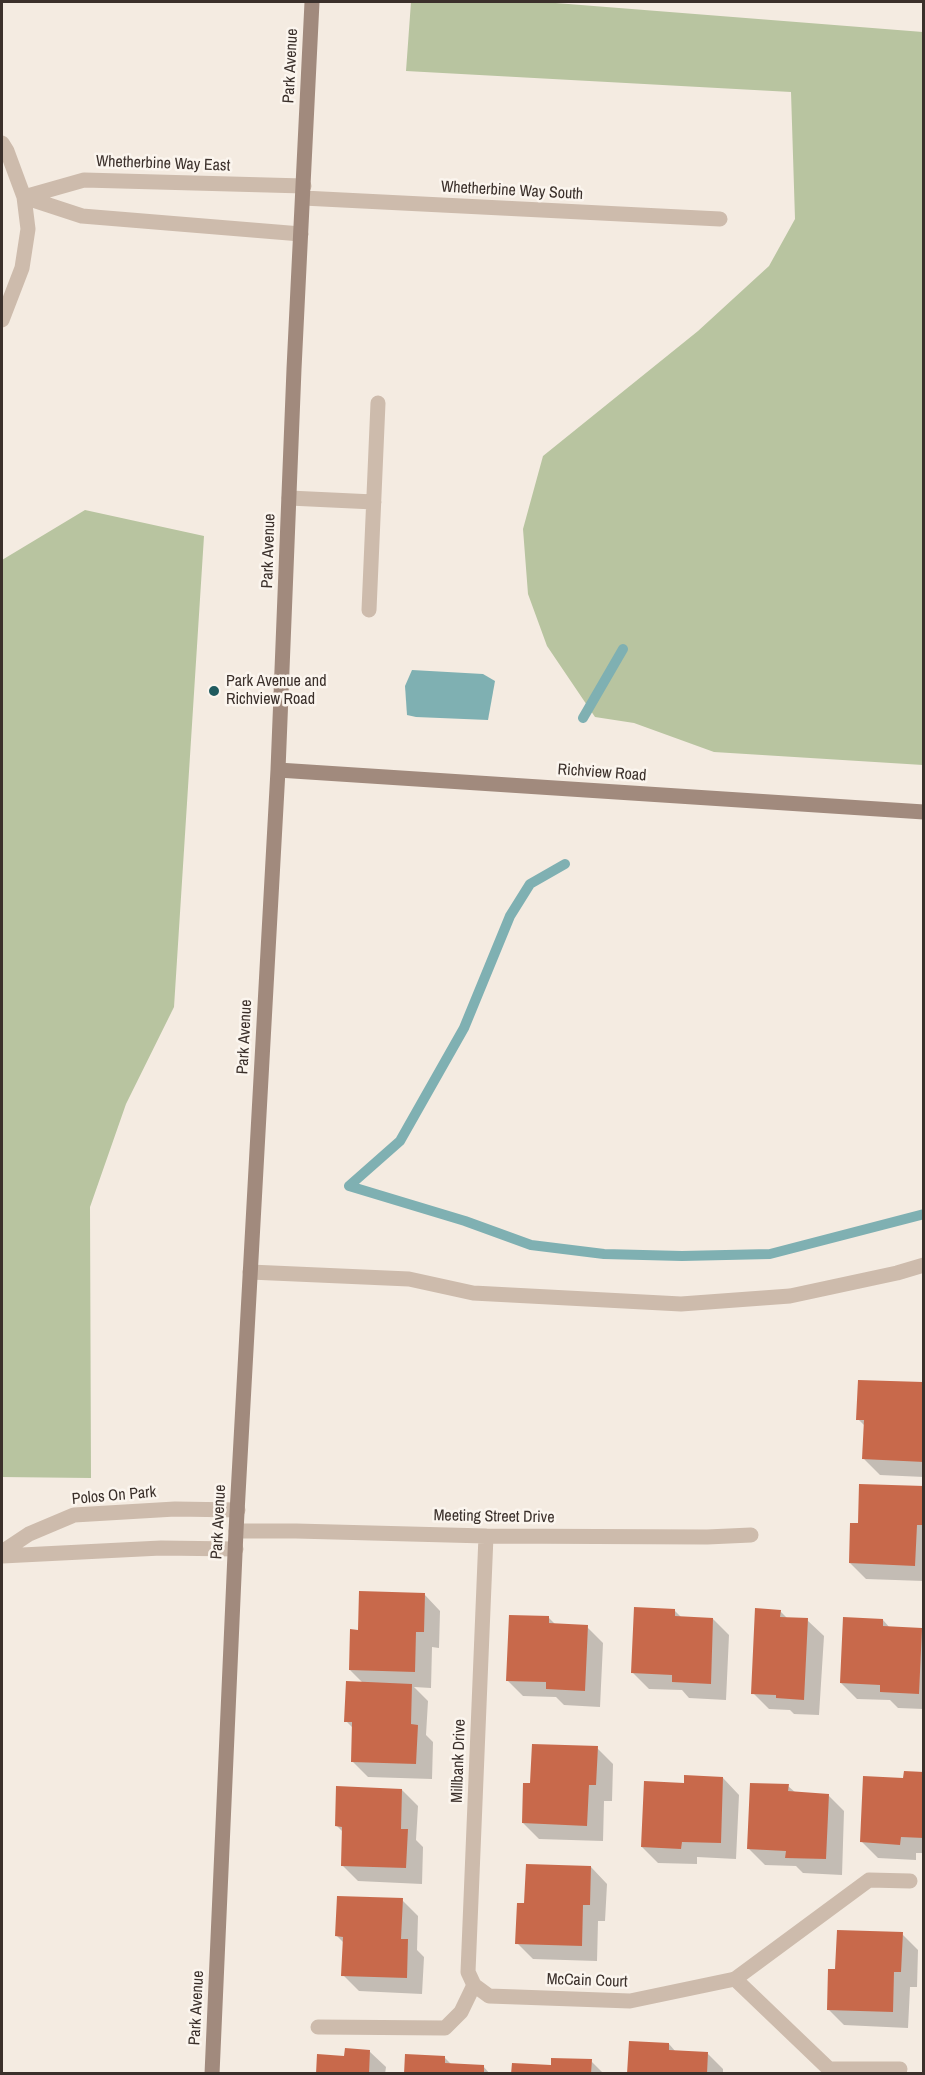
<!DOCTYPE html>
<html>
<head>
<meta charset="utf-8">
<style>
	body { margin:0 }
	#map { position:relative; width:925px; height:2075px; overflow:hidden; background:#f4ebe1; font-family:"Archivo Narrow",sans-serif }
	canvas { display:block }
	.frame { position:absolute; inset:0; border:3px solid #3b302b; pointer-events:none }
</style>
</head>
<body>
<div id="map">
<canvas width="925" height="2075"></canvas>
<div class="frame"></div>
</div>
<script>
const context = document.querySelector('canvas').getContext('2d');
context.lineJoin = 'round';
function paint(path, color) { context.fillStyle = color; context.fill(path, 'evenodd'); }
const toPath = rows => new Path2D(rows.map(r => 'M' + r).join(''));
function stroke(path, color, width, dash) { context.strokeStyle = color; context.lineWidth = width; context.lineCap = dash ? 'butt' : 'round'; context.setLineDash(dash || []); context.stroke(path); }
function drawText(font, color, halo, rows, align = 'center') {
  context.font = font + ' "Archivo Narrow",sans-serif'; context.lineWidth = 5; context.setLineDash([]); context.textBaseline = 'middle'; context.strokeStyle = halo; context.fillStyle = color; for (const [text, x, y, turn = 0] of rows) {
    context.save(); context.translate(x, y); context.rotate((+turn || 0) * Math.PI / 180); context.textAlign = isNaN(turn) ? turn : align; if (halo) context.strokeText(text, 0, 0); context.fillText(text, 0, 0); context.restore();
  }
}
const green = toPath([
	[411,2,543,2,923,32,923,765,714,752,634,723,595,717,547,646,528,594,523,529,543,456,698,331,769,266,795,219,791,92,406,71],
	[85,510,204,536,174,1007,126,1104,90,1207,91,1478,2,1477,2,560]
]);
const water = toPath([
	[412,670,483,674,495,681,488,720,416,717,407,715,405,686]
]);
const shadow = toPath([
	[923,1383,924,1477,880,1475,864,1459,865,1426,858,1419],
	[924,1488,924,1581,866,1579,850,1563,859,1525],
	[424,1594,440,1611,439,1648,432,1647,431,1688,414,1687,428,1701,426,1735,433,1742,432,1779,368,1777,352,1761,353,1728,346,1721,364,1684,350,1670,359,1631],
	[674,1610,682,1618,713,1619,729,1635,726,1700,689,1698,682,1690,649,1689,633,1673],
	[780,1611,788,1619,807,1620,824,1636,819,1715,794,1714,790,1710,769,1709,753,1693],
	[549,1618,556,1625,587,1627,603,1643,600,1707,564,1705,556,1697,523,1696,507,1680],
	[883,1620,890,1628,921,1629,924,1632,924,1709,898,1708,890,1700,857,1699,841,1683],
	[597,1748,613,1764,612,1801,604,1801,603,1841,539,1839,523,1823,532,1785],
	[924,1773,924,1853,916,1853,916,1860,878,1858,862,1842,905,1780],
	[723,1778,739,1795,736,1859,697,1857,697,1864,658,1863,642,1847,686,1784],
	[788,1786,796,1793,828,1795,844,1811,842,1875,803,1873,796,1866,765,1865,748,1848],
	[402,1790,418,1806,416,1840,423,1847,422,1884,358,1881,342,1865,344,1833,337,1826],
	[591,1867,607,1884,605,1921,598,1921,597,1961,533,1959,517,1943,526,1905],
	[402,1900,418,1916,417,1950,424,1957,422,1994,359,1991,343,1975,344,1943,337,1936],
	[902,1934,918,1950,917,1987,910,1987,908,2028,844,2025,828,2009],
	[669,2044,676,2052,707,2053,723,2069,723,2074,629,2074],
	[369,2051,386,2067,385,2074,317,2074,346,2057],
	[445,2058,452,2065,483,2066,490,2074,406,2074],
	[591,2061,604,2074,513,2074,552,2067]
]);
const stream = toPath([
	[583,718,623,649],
	[349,1186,465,1221,531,1245,604,1254,682,1256,770,1254,924,1214],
	[349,1186,400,1141,464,1028,510,916,530,884,565,864]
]);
const building = toPath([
	[858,1380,923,1382,922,1423,924,1423,924,1462,862,1459,864,1420,856,1420],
	[859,1484,924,1486,924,1525,917,1525,915,1566,849,1563,850,1523,858,1523],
	[359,1591,425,1593,424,1632,416,1632,415,1672,349,1670,350,1629,358,1630],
	[634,1607,675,1609,675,1616,713,1618,711,1684,672,1682,672,1675,631,1673],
	[755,1608,781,1610,780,1617,808,1618,804,1700,776,1698,776,1695,751,1694],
	[509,1615,549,1616,549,1623,588,1625,585,1691,546,1689,546,1682,506,1681],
	[843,1617,883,1619,883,1626,922,1628,919,1694,880,1692,880,1685,840,1683],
	[346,1681,412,1684,411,1724,418,1725,416,1764,351,1762,352,1722,344,1722],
	[532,1744,598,1746,596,1785,589,1785,587,1826,522,1823,523,1783,530,1783],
	[904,1771,924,1772,924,1838,901,1837,900,1845,860,1842,863,1776,903,1778],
	[684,1775,723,1777,721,1843,682,1842,681,1849,641,1847,644,1781,684,1783],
	[750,1783,789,1784,788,1791,829,1794,826,1859,785,1858,786,1851,747,1849],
	[336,1786,402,1789,401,1829,408,1829,406,1868,341,1866,342,1827,335,1826],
	[526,1864,591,1866,590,1905,583,1905,582,1946,515,1944,517,1903,524,1903],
	[337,1896,403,1898,401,1939,408,1939,407,1978,341,1976,343,1937,335,1936],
	[837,1930,903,1932,901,1972,894,1972,893,2012,827,2010,828,1969,835,1969],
	[629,2041,669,2043,669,2050,708,2052,707,2074,627,2074],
	[345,2048,370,2050,369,2074,316,2074,317,2054,344,2056],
	[405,2054,445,2056,445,2063,484,2065,484,2074,404,2074],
	[551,2058,592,2059,591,2074,511,2074,512,2063,551,2065]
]);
const lane = toPath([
	[289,498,374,502],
	[369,610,378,403],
	[250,1272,409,1279,473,1293,681,1304,790,1296,897,1273,924,1265],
	[318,2027,445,2028,461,2012,474,1985],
	[900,2069,829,2069,735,1979,869,1880,910,1881]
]);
const street = toPath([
	[2,143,7,151,24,197,28,229,22,268,2,320],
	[24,197,84,180,304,186],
	[24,197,82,216,301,234],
	[303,198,720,219],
	[236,1531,296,1531,486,1536,707,1537,751,1535],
	[486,1536,468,1972,474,1985,489,1996,630,2001,735,1979],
	[2,1552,29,1534,74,1515,175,1509,238,1510],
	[2,1556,161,1548,236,1549]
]);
const secondary = toPath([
	[278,770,924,812],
	[212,2074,236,1531,278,770,294,369,312,2]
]);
const markers = [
	[214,691,6,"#1f5a5e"]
];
const streetNames = [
	["Park Avenue",291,66,-87],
	["Whetherbine Way East",163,164,2],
	["Whetherbine Way South",512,191,3],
	["Park Avenue",269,551,-88],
	["Richview Road",602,773,4],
	["Park Avenue",245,1037,-87],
	["Polos On Park",114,1496,-5],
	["Meeting Street Drive",494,1517,1],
	["Park Avenue",219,1522,-87],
	["Millbank Drive",459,1761,-88],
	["McCain Court",587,1981,2],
	["Park Avenue",197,2008,-87]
];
const poiNames = [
	["Park Avenue and",226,682],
	["Richview Road",226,700]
];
paint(green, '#b8c4a0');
paint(water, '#7fb0b2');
paint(shadow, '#0003');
stroke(stream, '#7fb0b2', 10);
paint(building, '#c8694b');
stroke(lane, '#cdbbac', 15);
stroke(street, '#cdbbac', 15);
stroke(secondary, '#a18a7d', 15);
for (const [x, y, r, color] of markers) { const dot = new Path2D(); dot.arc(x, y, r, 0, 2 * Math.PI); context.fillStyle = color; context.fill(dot); stroke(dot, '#fbf5ee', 2); }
drawText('16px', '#3b302b', '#fbf5ee', streetNames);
drawText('16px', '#3b302b', '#fbf5ee', poiNames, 'left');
</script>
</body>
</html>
